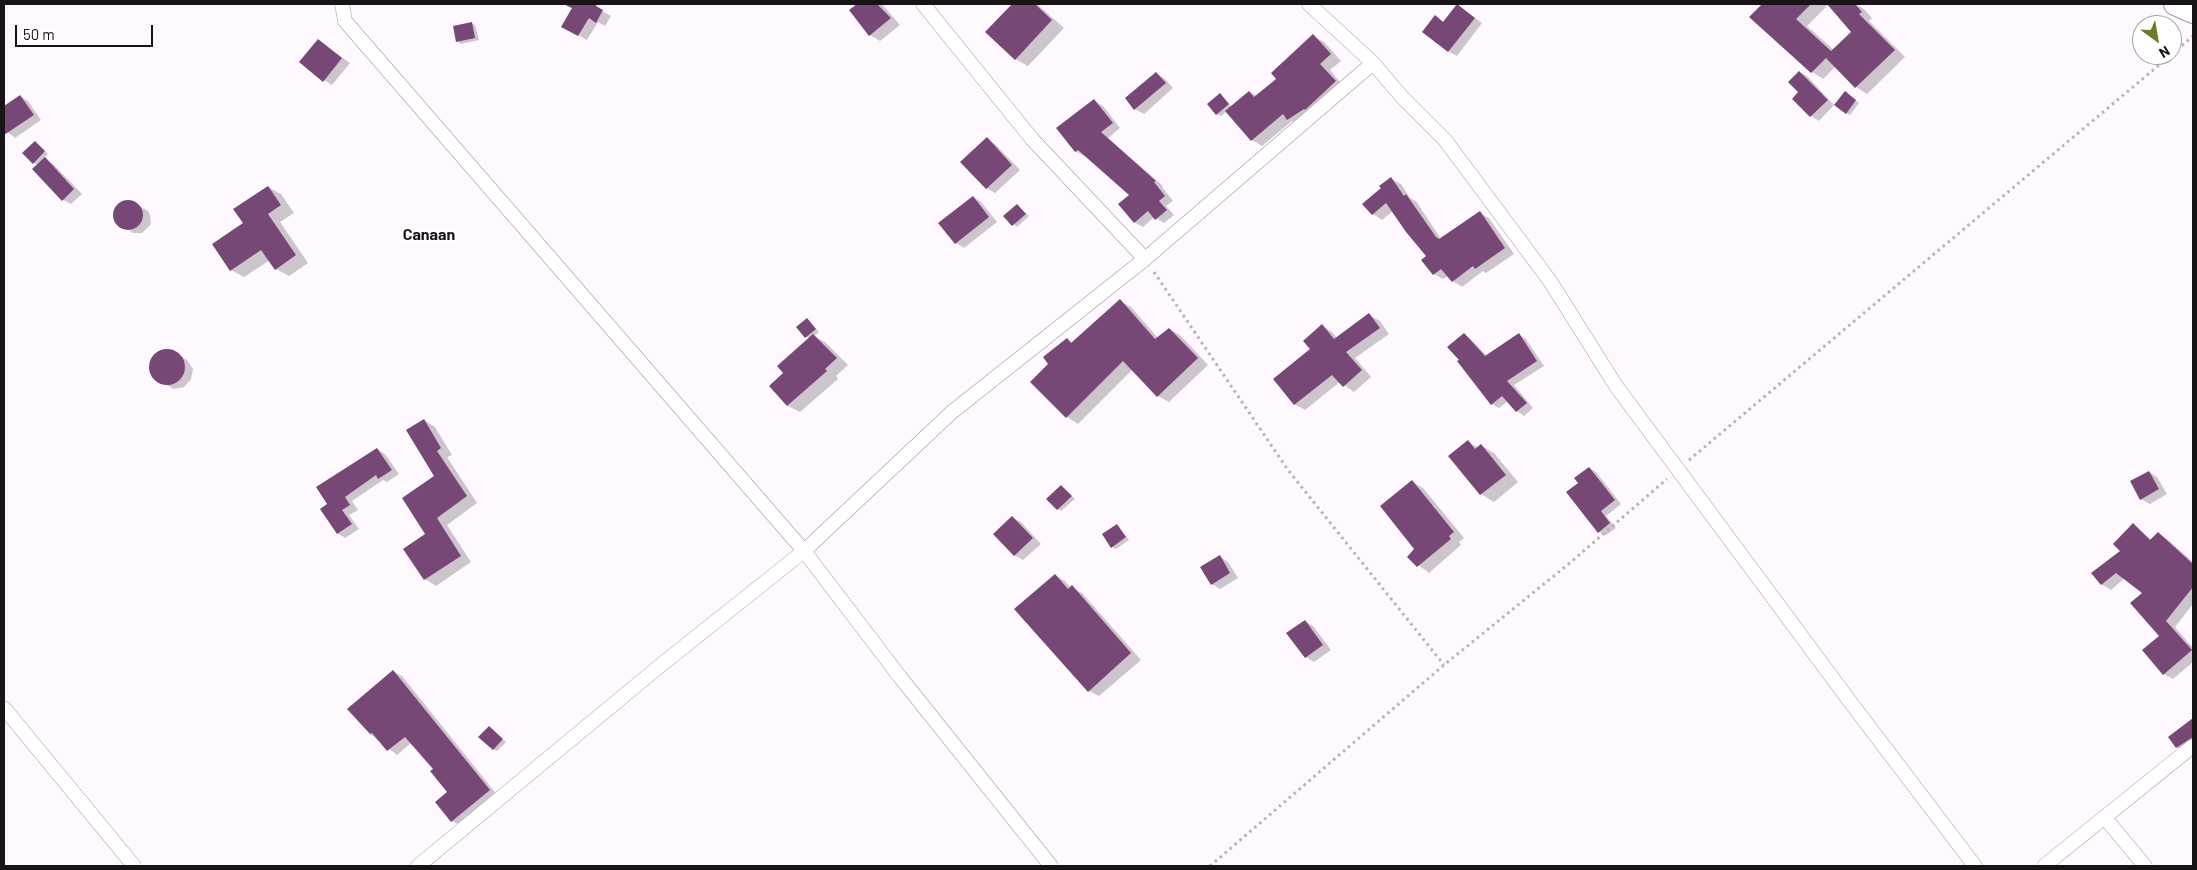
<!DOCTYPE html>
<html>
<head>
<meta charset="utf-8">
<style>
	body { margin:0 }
	#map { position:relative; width:2197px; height:870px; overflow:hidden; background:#fff8ff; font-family:Barlow,sans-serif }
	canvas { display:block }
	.frame { position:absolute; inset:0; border:5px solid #171317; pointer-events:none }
	.north { position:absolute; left:2132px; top:15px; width:50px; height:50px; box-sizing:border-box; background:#fff; border:1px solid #a2a1a2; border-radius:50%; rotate:148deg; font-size:14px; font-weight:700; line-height:20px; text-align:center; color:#171317 }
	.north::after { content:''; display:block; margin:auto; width:18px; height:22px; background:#6e7b28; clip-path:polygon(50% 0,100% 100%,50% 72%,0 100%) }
	.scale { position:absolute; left:15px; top:25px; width:138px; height:22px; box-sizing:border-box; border:2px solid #171317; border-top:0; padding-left:6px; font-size:15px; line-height:18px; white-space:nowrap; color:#171317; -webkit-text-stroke:4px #fff; paint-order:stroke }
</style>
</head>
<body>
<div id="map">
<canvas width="2197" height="870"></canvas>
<div class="frame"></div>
<div class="north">N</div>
<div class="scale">50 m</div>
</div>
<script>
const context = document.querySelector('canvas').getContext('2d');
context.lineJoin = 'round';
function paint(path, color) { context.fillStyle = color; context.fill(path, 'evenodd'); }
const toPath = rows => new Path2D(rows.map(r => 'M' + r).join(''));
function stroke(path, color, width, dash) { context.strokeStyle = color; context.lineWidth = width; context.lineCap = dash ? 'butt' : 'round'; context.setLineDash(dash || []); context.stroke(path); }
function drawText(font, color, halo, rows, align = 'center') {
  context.font = font + ' Barlow,sans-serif'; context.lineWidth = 5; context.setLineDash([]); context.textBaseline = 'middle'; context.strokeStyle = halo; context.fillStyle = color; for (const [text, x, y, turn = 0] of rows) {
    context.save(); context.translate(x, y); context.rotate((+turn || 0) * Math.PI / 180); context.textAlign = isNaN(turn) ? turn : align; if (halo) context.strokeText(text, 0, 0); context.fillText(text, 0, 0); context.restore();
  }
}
const shadow = toPath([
	[563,4,590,4,611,16,605,26,598,22,587,40,563,26,573,9],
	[854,4,882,4,900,25,880,41,870,35],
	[1014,4,1022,7,1025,4,1037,4,1064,28,1028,66,1015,59,987,32],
	[1763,4,1829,4,1807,26,1834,50,1852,32,1838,14,1851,4,1855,4,1864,9,1872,18,1869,21,1905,57,1867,94,1856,87,1836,66,1823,79,1812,72,1751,17],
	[1457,5,1482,23,1457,56,1448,51,1435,17,1444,22],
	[471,23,475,25,479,40,461,44,458,42,454,27],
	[1313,36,1324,42,1341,61,1330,70,1345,88,1298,125,1292,121,1262,146,1252,140,1227,111,1221,116,1217,114,1220,95,1232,107,1249,92,1257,96,1278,79],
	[319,41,350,63,332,85,324,80],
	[1799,72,1807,76,1834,105,1819,121,1811,116,1794,99,1800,92],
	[1156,74,1165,79,1173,88,1144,114,1135,109],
	[1849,95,1859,103,1850,115,1846,113],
	[20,96,28,101,41,120,15,138,4,129,4,107],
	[1094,101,1103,106,1120,128,1108,138,1163,186,1162,187,1173,201,1166,206,1174,215,1164,223,1154,217,1143,227,1134,222,1131,195,1086,155,1084,156,1075,151],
	[987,139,995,144,1020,170,995,193,986,188],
	[35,142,48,154,44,158,53,164,82,194,71,204,63,200,38,165,34,163],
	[1391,179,1401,184,1410,198,1416,201,1441,239,1480,213,1489,218,1514,254,1486,273,1483,271,1462,287,1453,281,1448,276,1443,279,1434,274,1428,256,1393,211,1382,220,1373,214],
	[268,187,281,194,294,213,280,222,308,263,289,276,276,269,270,260,244,277,231,270,244,223],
	[973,197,981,202,997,222,964,248,956,243],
	[130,201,148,211,150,215,151,224,142,233,133,233,115,219,115,211,121,203],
	[1017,205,1029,216,1017,227,1005,216],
	[1120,301,1131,307,1158,338,1170,329,1181,336,1208,365,1169,402,1158,396,1133,369,1078,424,1067,417,1032,382,1050,364,1068,340,1073,343],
	[1369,315,1380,321,1389,334,1355,358,1371,377,1354,392,1340,382,1305,410,1294,404,1312,350,1322,326,1332,332,1337,338],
	[807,319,819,332,814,336,825,342,848,365,836,376,838,379,800,412,788,406,770,386,785,373,809,339,798,327],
	[1464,334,1471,339,1487,356,1519,335,1526,339,1544,366,1514,385,1533,408,1524,416,1517,411,1508,401,1499,408,1492,404],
	[163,350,169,350,187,360,193,369,191,379,184,387,174,389,154,378,150,367,153,357],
	[424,420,435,427,452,455,447,457,477,503,447,525,471,562,436,586,425,579,427,535,436,477],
	[1468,442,1479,448,1482,446,1494,453,1518,482,1494,502,1481,494,1450,456],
	[377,449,385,454,399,474,387,482,383,480,352,501,358,510,349,515,359,529,345,538,337,533,328,505],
	[1589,468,1596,472,1621,504,1606,516,1616,528,1606,535,1599,532,1580,483],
	[2149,472,2157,477,2167,494,2150,504,2141,499],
	[1412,482,1423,488,1464,538,1459,542,1461,545,1429,573,1408,557,1416,549],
	[1061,486,1075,499,1061,511,1058,509],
	[1013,518,1021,522,1041,544,1023,560,1014,555],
	[2133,525,2152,540,2158,534,2167,539,2193,562,2193,604,2175,627,2193,648,2193,662,2173,679,2164,674,2161,636,2144,593,2125,578,2111,590,2101,584,2122,551],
	[1117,526,1129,540,1116,549,1112,547],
	[1220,557,1228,562,1238,578,1220,589,1212,584],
	[1055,575,1065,581,1071,588,1082,593,1141,660,1099,696,1089,691],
	[1305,621,1313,626,1331,650,1314,662,1306,657],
	[393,671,402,676,498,796,460,825,452,821,449,792,435,769,411,743,397,755,370,734],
	[2193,719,2193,747,2185,752,2177,747,2169,737],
	[489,727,506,742,497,751,493,749]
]);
const building = toPath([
	[564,4,597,4,596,6,603,10,596,23,589,18,578,36,561,27,572,8],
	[857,4,877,4,891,18,869,36,849,10],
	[1012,4,1035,4,1052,20,1015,60,985,32],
	[1457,4,1475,18,1448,52,1422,32,1435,15,1443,22],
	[1762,4,1811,4,1796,19,1831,51,1851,32,1827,4,1855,4,1862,12,1859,14,1895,50,1855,88,1826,58,1811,73,1749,17],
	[472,22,475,38,456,42,453,26],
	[1313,34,1331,54,1320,64,1336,81,1305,110,1304,109,1287,120,1283,114,1251,141,1225,111,1249,91,1254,97,1276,79,1271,73],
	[318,39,342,58,323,82,299,62],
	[1799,71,1828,100,1810,117,1792,99,1798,92,1788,82],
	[1156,72,1166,83,1134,110,1125,98],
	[1845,91,1856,100,1846,114,1834,105],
	[1220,93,1229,104,1216,115,1207,104],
	[20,95,34,115,4,135,4,106],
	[1094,99,1113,123,1101,132,1156,181,1154,182,1165,196,1159,201,1167,210,1155,220,1148,211,1134,223,1118,204,1129,195,1078,150,1075,152,1056,128],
	[987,137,1012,165,986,189,960,162],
	[35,141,45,151,33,164,22,153],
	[45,157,74,189,62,201,32,169],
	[1391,177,1404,196,1406,194,1436,237,1439,239,1480,211,1505,248,1475,269,1473,266,1452,282,1441,269,1433,275,1421,260,1426,256,1406,232,1386,203,1372,215,1362,204,1381,188,1379,186],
	[268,186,281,205,268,214,296,255,275,270,261,250,230,271,212,244,243,223,233,209],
	[973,196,989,217,955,244,938,223],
	'113 215a15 15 0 1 1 30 0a15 15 0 1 1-30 0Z',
	[1017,204,1026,214,1012,226,1003,216],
	[1120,299,1155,339,1169,328,1198,358,1157,397,1123,361,1066,418,1030,382,1048,364,1043,357,1067,338,1071,343],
	[1369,313,1380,328,1346,352,1362,370,1343,387,1332,375,1294,405,1273,379,1310,349,1303,341,1322,324,1334,339],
	[807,318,816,329,805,338,796,327],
	[1464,333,1485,356,1519,333,1537,361,1507,381,1527,403,1516,412,1502,396,1491,405,1457,361,1459,360,1447,347],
	[813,334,837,358,825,369,827,371,787,406,769,386,783,373,777,366],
	'149 367a18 18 0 1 1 36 0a18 18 0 1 1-36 0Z',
	[424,419,441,448,437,451,467,496,437,518,461,556,424,580,403,549,425,534,402,498,434,476,406,430],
	[1468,440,1475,449,1481,444,1506,475,1480,495,1448,456],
	[377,448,392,470,378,479,376,475,345,497,350,505,342,510,352,524,337,534,320,509,327,504,316,487],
	[1589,467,1615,500,1601,511,1610,523,1598,533,1566,492,1578,483,1574,478],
	[2149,471,2159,489,2140,500,2130,481],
	[1412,480,1454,532,1449,536,1451,539,1417,567,1407,557,1414,549,1380,506],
	[1061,485,1072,496,1057,510,1046,499],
	[1012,516,1033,538,1014,556,993,534],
	[2133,523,2150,540,2158,532,2193,564,2193,587,2166,621,2192,650,2163,675,2142,650,2159,636,2130,603,2142,593,2116,573,2101,585,2091,573,2120,551,2113,544],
	[1117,524,1126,537,1111,548,1102,534],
	[1220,555,1230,573,1211,585,1200,567],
	[1055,574,1068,589,1072,585,1131,653,1088,692,1014,609],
	[1305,620,1323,645,1305,658,1286,633],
	[393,670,490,790,451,822,435,802,447,792,430,771,433,769,405,737,387,751,372,733,370,734,347,709],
	[2193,718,2193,737,2176,748,2168,737],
	[489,726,503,739,493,750,478,737]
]);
const path = toPath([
	[2172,54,2193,36],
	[1154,272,1288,470,1444,665],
	[1689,460,2171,55],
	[1210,866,1444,665,1571,562,1667,479]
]);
const street = toPath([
	[342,4,345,21,804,551,900,677,1051,866],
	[923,4,1032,139,1145,259],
	[1309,4,1373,63,1402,97,1445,140,1550,281,1616,386,1851,703,1975,866],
	[4,708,134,866],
	[2105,818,2145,866],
	[418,866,661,665,804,551,952,412,1145,259,1373,63],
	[2044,866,2193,746]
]);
const primary = toPath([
	[2175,4,2193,12]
]);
const quarterNames = [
	["Canaan",429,235]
];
paint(shadow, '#0003');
paint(building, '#774876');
stroke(street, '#a297a1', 15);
stroke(primary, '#a297a1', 24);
stroke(path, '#b7b1b7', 3, [2.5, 4]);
stroke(street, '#fff', 14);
stroke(primary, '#fff', 22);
drawText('bold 16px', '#171317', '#fff', quarterNames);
</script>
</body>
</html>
